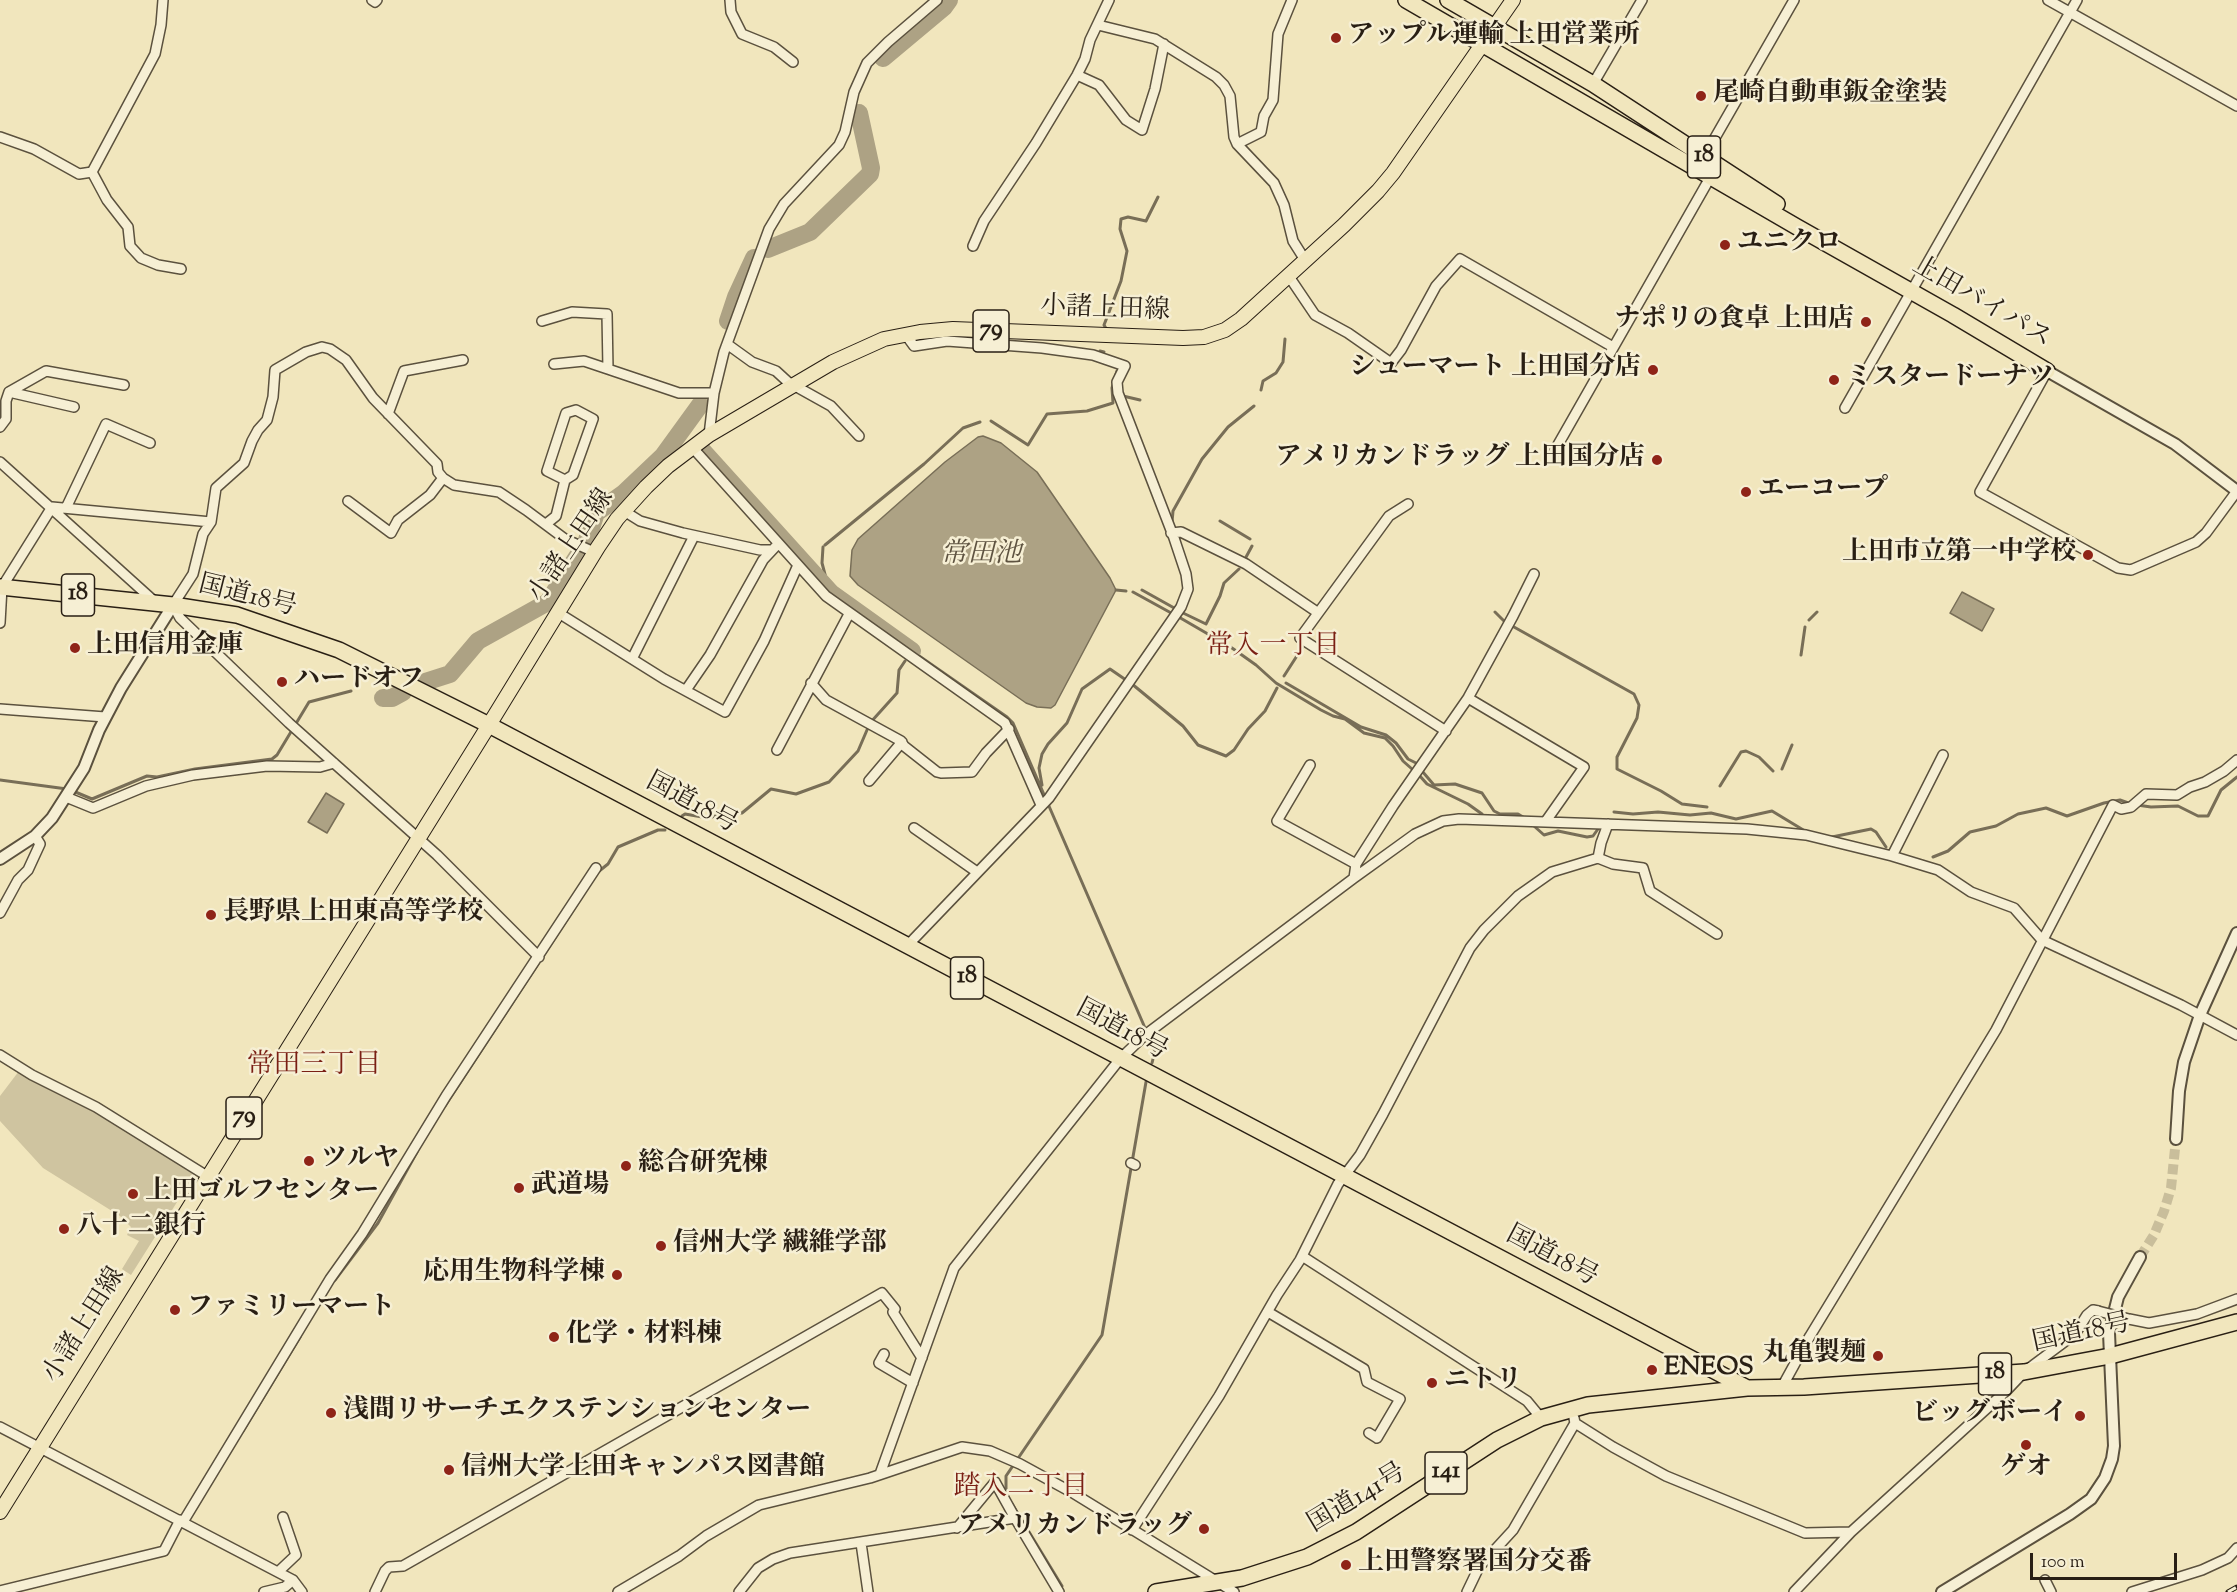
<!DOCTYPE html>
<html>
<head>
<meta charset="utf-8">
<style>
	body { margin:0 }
	#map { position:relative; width:2237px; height:1592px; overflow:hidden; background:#f1e6bd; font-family:"Sorts Mill Goudy",serif }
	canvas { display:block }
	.scale { position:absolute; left:2030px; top:1553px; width:147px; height:27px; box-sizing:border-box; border:3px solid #291f14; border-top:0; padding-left:8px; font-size:18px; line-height:21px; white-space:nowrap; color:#291f14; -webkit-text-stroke:4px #f6efd4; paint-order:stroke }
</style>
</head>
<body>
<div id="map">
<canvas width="2237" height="1592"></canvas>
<div class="scale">100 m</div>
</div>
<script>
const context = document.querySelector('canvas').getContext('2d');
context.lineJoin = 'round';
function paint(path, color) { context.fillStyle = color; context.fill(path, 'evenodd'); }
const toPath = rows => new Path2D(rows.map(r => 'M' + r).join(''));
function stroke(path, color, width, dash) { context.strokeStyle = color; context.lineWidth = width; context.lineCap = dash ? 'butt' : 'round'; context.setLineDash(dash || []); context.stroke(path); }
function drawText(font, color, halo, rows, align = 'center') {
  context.font = font + ' "Sorts Mill Goudy","Noto Serif JP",serif'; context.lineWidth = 5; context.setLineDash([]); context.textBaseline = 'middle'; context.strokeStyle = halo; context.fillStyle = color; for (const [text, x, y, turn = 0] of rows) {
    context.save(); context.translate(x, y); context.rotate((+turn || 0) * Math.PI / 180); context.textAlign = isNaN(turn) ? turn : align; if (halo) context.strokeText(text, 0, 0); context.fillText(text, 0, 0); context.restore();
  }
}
const green = toPath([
	[19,1071,93,1110,196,1172,131,1275,122,1269,139,1241,127,1235,131,1227,120,1216,43,1168,0,1121,0,1096]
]);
const water = toPath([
	[983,436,1001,443,1037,472,1110,578,1116,590,1055,705,1051,708,1037,707,1026,703,858,585,850,576,852,550,858,539,945,462,978,437,983,436],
	[1962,592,1994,609,1982,631,1950,613,1962,592],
	[326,793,344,804,327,833,308,822,326,793]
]);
const stream = toPath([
	[1107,330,1104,325,1121,281,1127,251,1120,229,1121,219,1128,217,1146,221,1158,197],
	[1100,351,1104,352],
	[1261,390,1263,381,1276,373,1283,362,1285,339],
	[1123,396,1140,400],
	[991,421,1028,445,1047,414,1087,411,1113,403,1112,388,1117,371],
	[1220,521,1250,539],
	[1172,522,1173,511,1202,459,1228,427,1254,406],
	[825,545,924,464,963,428,980,422],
	[823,547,822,563,827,582,842,601],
	[1245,559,1252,546],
	[1116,590,1126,591],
	[1142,590,1176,609],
	[1133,592,1173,614],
	[1181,612,1206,624,1220,596,1224,583,1239,569],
	[1495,612,1506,623],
	[1177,616,1232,648,1256,665,1276,683,1321,710,1333,716,1345,719,1364,733,1385,738,1393,746,1403,761,1412,769],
	[1809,620,1817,612],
	[1514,627,1634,694,1639,705,1637,718,1617,757,1617,769,1661,791,1682,804,1707,807],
	[912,651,1007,717,1013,723,1155,1051,1152,1063],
	[1801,655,1805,627],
	[1284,676,1302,648],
	[1286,683,1361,727,1386,735,1396,743,1408,759,1416,763],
	[1132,684,1183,726,1198,745,1226,756,1234,750,1248,729,1265,711,1277,688],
	[1782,769,1792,745],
	[1422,771,1434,785,1455,784,1482,793,1494,811,1500,814,1518,814,1523,817],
	[1419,775,1427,784,1468,804,1482,814],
	[0,780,67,789],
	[1042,785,1039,768,1042,754,1048,744,1067,723,1082,689,1110,669,1126,680],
	[1720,786,1741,752,1746,751,1759,757,1773,771],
	[73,791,92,799,147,776,157,777,195,769,272,759,277,755,309,702,351,691],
	[2137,805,2151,807,2178,806,2198,816,2208,816,2221,790,2237,777],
	[1614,812,1633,814,1658,812,1690,815,1711,813,1736,819,1772,811,1805,831],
	[682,816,685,814,708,818,723,814,742,813,771,789,796,794,829,782,858,751,870,723,897,693,899,670,905,661],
	[1534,826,1544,835,1558,831,1587,837,1593,836,1598,829],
	[1832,837,1871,829,1876,832,1886,847],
	[1933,857,1948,851,1970,832,1996,826,2018,814,2046,808,2067,816,2104,803,2120,800,2131,804],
	[598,872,608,864,618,847,658,830,665,830],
	[445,1106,583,895],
	[335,1280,378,1223,417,1152],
	[243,1431,300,1337],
	[1006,1493,1006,1476,1102,1335,1146,1082],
	[1012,1504,1062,1586]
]);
const river = toPath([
	[883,58,944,7,949,0],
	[768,249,810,232,870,174,871,168,859,113],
	[728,321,736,297,754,258],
	[700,448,831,593,912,651],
	[425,682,450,674,478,641,548,602,586,543,596,513,624,493,663,456,700,405],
	[383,698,392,698,403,692]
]);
const tertiaryTunnel = toPath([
	[2140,1257,2154,1235,2164,1211,2171,1188,2176,1139]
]);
const minor = toPath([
	[372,0,375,2,377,0],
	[730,0,731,12,742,34,774,47,793,62],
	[2048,0,2237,106],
	[1098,25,1155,39,1216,77,1224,85,1230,96,1234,137,1237,144,1274,183,1284,205,1293,241,1305,260],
	[1077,75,1099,85,1126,120,1142,130,1155,89,1164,44],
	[1593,84,1642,0],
	[0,137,34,149,79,174,92,172],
	[1237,144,1261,132,1264,116,1273,100,1278,34,1292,0],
	[1704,157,1794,0],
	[92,172,155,54,161,25,163,0],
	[92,172,107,200,128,227,130,246,141,258,158,265,181,269],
	[973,246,984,221,1036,143,1077,75,1085,59,1090,40,1109,0],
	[1288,275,1315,315,1348,333,1391,363,1401,350,1436,286,1460,259,1613,347],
	[542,321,572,312,607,314,608,369],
	[906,335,914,346,947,341,1042,348,1093,355,1125,366,1117,382,1118,393,1174,538,1186,574,1188,589,1181,607,1049,798,907,946],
	[727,344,752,362,776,371,788,382,831,406,859,436],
	[554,364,584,361,679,393,714,393],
	[2047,371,1980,492,2118,568,2131,570,2196,542,2206,533,2237,491],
	[9,392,46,371,124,385],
	[1845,408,2077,0],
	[388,414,404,371,463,360],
	[0,427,6,419,6,401,9,392,74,407],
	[709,435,714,393,724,352,769,229,784,204,839,145,845,132,854,92,867,63,888,42,937,0],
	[692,447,826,596,1005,723,1041,805],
	[1551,457,1711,176],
	[0,462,155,602],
	[348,501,391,533,398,520,430,495,443,478],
	[1408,504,1389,516,1300,638,1446,731],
	[52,507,211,522],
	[66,508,106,424,150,443],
	[624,511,640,521,683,533,760,550,771,550],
	[546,524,556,516,565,480,573,475,593,419,576,410,566,413,547,471,565,480],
	[1171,533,1181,532,1246,564,1317,612],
	[557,612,664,679,725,712,764,641,798,565],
	[0,623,2,587,52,507],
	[632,659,694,536],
	[811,683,826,700,901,741,904,746,937,772,941,773,972,772,986,753,1009,729],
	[686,690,710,655,763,560,778,544],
	[1468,698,1584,767,1546,821],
	[0,709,105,717],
	[777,750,849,614],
	[1310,765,1277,821,1356,864],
	[869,781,902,742],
	[66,797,93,808,146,786,193,775,267,766,320,767,334,763],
	[914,828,977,872],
	[1892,856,1943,755],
	[1598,858,1613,864,1643,868,1650,891,1717,934],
	[1354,878,1356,864,1393,806,1468,698,1513,616,1534,574],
	[0,913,18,880,28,870,40,844,35,836],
	[539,957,437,855,289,723,180,618,173,605,193,574,203,534,211,522,216,488,244,463,252,441,258,430,267,420,273,397,275,370,306,352,322,347,330,349,346,360,373,398,437,464,438,472,443,478,454,485,499,492,526,510,565,539,594,552],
	[0,1055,32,1075,96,1107,207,1176],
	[1131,1163,1135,1165],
	[1302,1256,1527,1401,1541,1418],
	[1268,1312,1364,1369,1367,1382,1400,1399,1377,1438,1369,1433],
	[2129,1319,2149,1323,2197,1314,2237,1299],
	[884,1354,879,1363,913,1383],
	[1782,1387,1810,1336,1996,1030,2113,805,2121,809,2131,807,2146,794,2177,795,2190,787,2205,782,2224,771,2237,760],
	[1575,1423,1613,1447,1666,1476,1805,1533,1851,1532,2006,1391,2024,1372,2075,1334,2087,1315,2093,1310,2098,1311],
	[0,1427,293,1580,302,1592],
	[880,1474,954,1268,1120,1059,1145,1035,1354,878,1415,834,1443,821,1459,819,1747,829,1806,835,1892,856,1938,870,1971,892,2014,908,2042,940,2181,1005,2237,1035],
	[183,1522,330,1279,362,1234,446,1096,596,868],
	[957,1528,995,1482,1015,1518],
	[1132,1530,1219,1396,1277,1295,1300,1260,1338,1184,1360,1155,1383,1114,1470,948,1484,930,1518,896,1552,872,1598,858,1601,843,1608,824],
	[861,1543,868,1592],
	[278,1572,296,1555,283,1517],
	[2045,1580,2051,1592],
	[0,1591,164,1551,180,1520],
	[264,1592,285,1587,293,1580],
	[375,1592,385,1571,389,1567,403,1566,882,1293,895,1309,893,1312,922,1358],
	[618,1592,679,1556,706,1536,759,1505,870,1478,962,1447,990,1451,1020,1464,1073,1493,1234,1592],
	[739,1592,758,1568,773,1559,790,1553,1015,1518,1059,1592],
	[1467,1592,1479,1567,1513,1530,1575,1423,1574,1418],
	[1794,1592,1851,1532],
	[2132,1592,2202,1570,2228,1558,2237,1548]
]);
const tertiary = toPath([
	[2047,371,2175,444,2237,491],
	[0,859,35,836,52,818,84,768,99,730,121,688,173,605],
	[2176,1139,2179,1091,2184,1062,2200,1015,2237,933],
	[1942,1592,2070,1514,2091,1499,2105,1478,2112,1459,2114,1446,2109,1333,2118,1297,2140,1257]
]);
const primary = toPath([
	[0,1512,489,725,598,547,617,519,646,487,668,466,709,435,833,362,884,339,920,332,953,329,1183,338,1204,337,1225,330,1241,319,1344,225,1378,191,1393,173,1513,0]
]);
const trunk = toPath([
	[1406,0,1797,227,1953,315,2047,371],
	[1448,0,1593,84,1777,204],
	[0,587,173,605,237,615,339,650,489,725,1747,1388],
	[1156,1592,1242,1578,1307,1557,1356,1532,1497,1440,1541,1418,1588,1405,1747,1388,1804,1387,2024,1372,2110,1356,2237,1322]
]);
const rail = toPath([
	[2228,1592,2237,1587]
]);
const minorBridge = toPath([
	[2098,1311,2129,1319]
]);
const markers = [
	[1336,38,6,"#8f2418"],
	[1701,96,6,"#8f2418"],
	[1725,245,6,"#8f2418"],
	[1866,322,6,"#8f2418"],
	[1653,370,6,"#8f2418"],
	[1834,380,6,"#8f2418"],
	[1657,460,6,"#8f2418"],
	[1746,492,6,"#8f2418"],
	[2088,555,6,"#8f2418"],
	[75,648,6,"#8f2418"],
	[282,682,6,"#8f2418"],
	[211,915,6,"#8f2418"],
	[309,1161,6,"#8f2418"],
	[626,1166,6,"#8f2418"],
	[519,1188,6,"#8f2418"],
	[133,1194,6,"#8f2418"],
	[64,1229,6,"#8f2418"],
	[661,1246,6,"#8f2418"],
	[617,1275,6,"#8f2418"],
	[175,1310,6,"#8f2418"],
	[554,1337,6,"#8f2418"],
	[1878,1356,6,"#8f2418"],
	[1652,1370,6,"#8f2418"],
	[1432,1383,6,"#8f2418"],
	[331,1413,6,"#8f2418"],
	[2080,1416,6,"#8f2418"],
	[2026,1445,6,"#8f2418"],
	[449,1470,6,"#8f2418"],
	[1204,1529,6,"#8f2418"],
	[1346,1565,6,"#8f2418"]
];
const shields = [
	[1704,157,33],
	[991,331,36],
	[78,595,33],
	[967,978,33],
	[244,1118,36],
	[1995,1374,33],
	[1446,1473,42]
];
const shieldNames = [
	["18",1704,157],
	["79",991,331],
	["18",78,595],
	["18",967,978],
	["79",244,1118],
	["18",1995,1374],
	["141",1446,1473]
];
const poiNames = [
	["アップル運輸 上田営業所",1348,38],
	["尾崎自動車鈑金塗装",1713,96],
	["ユニクロ",1737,245],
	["ナポリの食卓 上田店",1854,322,"right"],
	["シューマート 上田国分店",1641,370,"right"],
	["ミスタードーナツ",1846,380],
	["アメリカンドラッグ 上田国分店",1645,460,"right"],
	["エーコープ",1758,492],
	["上田市立第一中学校",2076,555,"right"],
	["上田信用金庫",87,648],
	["ハードオフ",294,682],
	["長野県上田東高等学校",223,915],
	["ツルヤ",321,1161],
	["総合研究棟",638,1166],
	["武道場",531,1188],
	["上田ゴルフセンター",145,1194],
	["八十二銀行",76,1229],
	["信州大学 繊維学部",673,1246],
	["応用生物科学棟",605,1275,"right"],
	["ファミリーマート",187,1310],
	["化学・材料棟",566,1337],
	["丸亀製麺",1866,1356,"right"],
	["ENEOS",1664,1370],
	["ニトリ",1444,1383],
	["浅間リサーチエクステンションセンター",343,1413],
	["ビッグボーイ",2068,1416,"right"],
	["信州大学上田キャンパス図書館",461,1470],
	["ゲオ",2026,1470,"center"],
	["アメリカンドラッグ",1192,1529,"right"],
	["上田警察署国分交番",1358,1565]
];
const streetNames = [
	["上田バイパス",1981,304,30],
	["小諸上田線",1105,311,2],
	["小諸上田線",573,547,-56],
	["国道18号",247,598,14],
	["国道18号",691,805,28],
	["国道18号",1121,1032,28],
	["国道18号",1551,1258,28],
	["小諸上田線",86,1326,-58],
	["国道18号",2082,1335,-12],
	["国道141号",1358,1500,-31]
];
const waterNames = [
	["常田池",981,556]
];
const neighbourhoodNames = [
	["常入一丁目",1273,648],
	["常田三丁目",314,1067],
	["踏入二丁目",1021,1489]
];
paint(green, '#cfc4a0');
paint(water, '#ada284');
stroke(water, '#786e57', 1.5);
stroke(stream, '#786e57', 3);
stroke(river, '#ada284', 18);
stroke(tertiaryTunnel, '#c9be9b', 10, [10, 5]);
stroke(minor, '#5b513e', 12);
stroke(tertiary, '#5b513e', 14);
stroke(primary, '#291f14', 16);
stroke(trunk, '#291f14', 18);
stroke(minor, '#f6efd4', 9);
stroke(tertiary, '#f6efd4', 10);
stroke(primary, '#f1e6bd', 14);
stroke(trunk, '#f1e6bd', 15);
stroke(rail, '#291f14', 5);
stroke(rail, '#f6efd4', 3, [9]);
stroke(minorBridge, '#5b513e', 12, []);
stroke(minorBridge, '#f6efd4', 9);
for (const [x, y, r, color] of markers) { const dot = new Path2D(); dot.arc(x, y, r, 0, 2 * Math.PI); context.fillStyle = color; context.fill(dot); stroke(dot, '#f6efd4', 2); }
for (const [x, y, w] of shields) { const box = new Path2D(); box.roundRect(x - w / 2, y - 21, w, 42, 4.5); context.fillStyle = '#f6efd4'; context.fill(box); stroke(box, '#291f14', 1.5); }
drawText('bold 24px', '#291f14', null, shieldNames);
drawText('bold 26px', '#291f14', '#f6efd4', poiNames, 'left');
drawText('26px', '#291f14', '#f6efd4', streetNames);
drawText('italic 27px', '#5e5341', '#f6efd4', waterNames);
drawText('27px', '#7a1f14', '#f6efd4', neighbourhoodNames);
</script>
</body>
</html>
